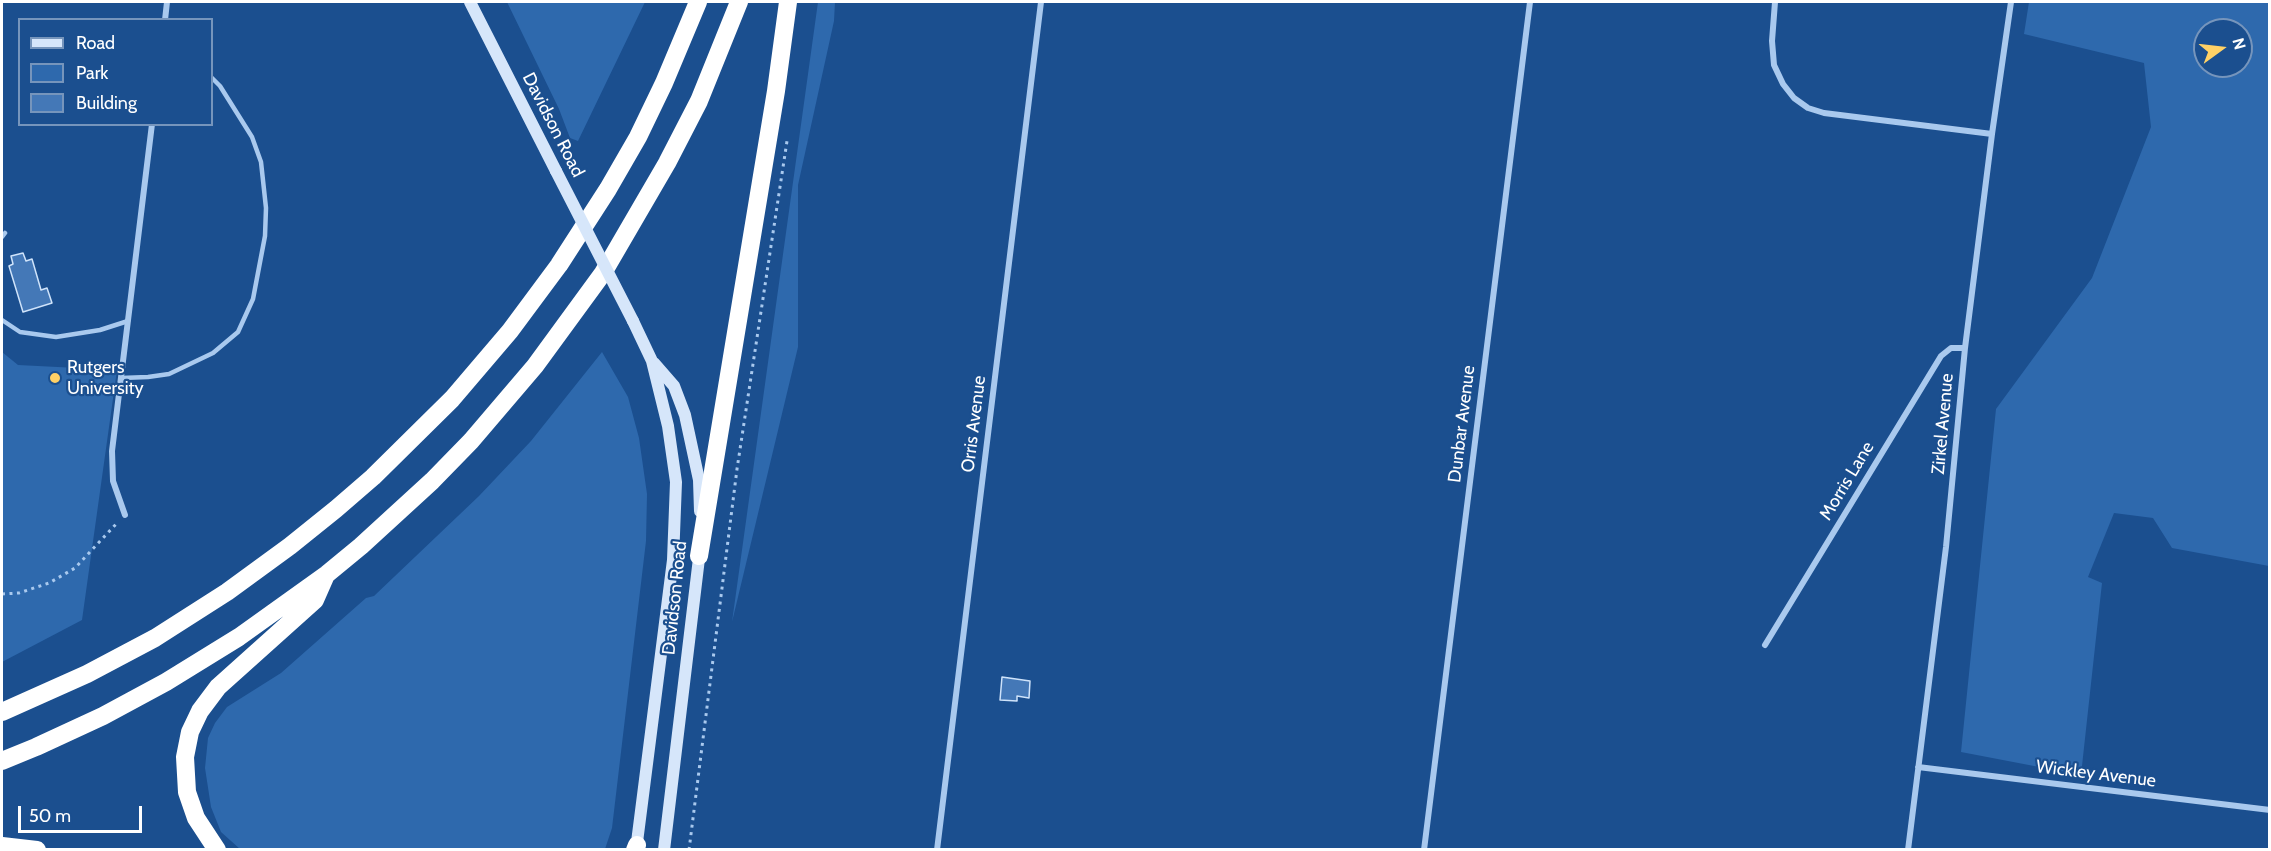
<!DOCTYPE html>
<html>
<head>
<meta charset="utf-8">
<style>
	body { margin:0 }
	#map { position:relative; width:2271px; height:851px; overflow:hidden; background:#1b4f8f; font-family:Cabin,sans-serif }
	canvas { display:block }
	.frame { position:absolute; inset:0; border:3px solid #fff; pointer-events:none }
	.legend { position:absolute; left:18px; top:18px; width:195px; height:108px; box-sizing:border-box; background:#1b4f8f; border:2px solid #7695bc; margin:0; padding:8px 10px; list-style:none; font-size:18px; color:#fff }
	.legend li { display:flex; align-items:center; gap:12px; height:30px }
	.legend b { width:30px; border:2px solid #7695bc }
	.north { position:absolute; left:2193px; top:18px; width:60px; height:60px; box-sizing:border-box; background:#1b4f8f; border:2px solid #7695bc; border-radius:50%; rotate:75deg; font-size:16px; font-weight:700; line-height:24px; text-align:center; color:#fff }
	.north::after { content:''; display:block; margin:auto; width:21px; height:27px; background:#ffd166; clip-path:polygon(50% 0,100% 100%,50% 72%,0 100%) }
	.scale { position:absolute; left:18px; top:806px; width:124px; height:27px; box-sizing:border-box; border:3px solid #fff; border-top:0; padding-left:8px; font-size:18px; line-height:21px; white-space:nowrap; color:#fff; -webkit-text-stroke:4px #1b4f8f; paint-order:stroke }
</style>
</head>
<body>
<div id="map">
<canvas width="2271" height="851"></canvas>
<div class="frame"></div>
<ul class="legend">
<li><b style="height:8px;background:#d6e6fa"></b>Road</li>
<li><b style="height:16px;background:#2e69ad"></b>Park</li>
<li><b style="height:16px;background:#4478b7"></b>Building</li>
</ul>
<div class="north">N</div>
<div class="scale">50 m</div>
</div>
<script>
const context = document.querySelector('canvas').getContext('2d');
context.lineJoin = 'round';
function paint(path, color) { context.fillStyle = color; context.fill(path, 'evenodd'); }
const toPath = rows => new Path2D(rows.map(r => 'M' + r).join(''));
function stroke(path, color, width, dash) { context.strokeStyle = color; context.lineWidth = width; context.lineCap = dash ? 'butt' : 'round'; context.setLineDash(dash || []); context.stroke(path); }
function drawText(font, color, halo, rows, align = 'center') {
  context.font = font + ' Cabin,sans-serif'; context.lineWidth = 4.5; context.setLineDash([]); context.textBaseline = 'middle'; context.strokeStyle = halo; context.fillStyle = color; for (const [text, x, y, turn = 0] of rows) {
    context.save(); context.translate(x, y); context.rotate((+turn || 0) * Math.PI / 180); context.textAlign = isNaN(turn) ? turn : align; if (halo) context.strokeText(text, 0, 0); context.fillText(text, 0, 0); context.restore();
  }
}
const green = toPath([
	[507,2,645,2,578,141,570,138,559,109],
	[818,2,835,2,834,21,798,185,798,347,732,622],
	[2029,2,2269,2,2269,566,2172,548,2153,518,2114,513,2088,577,2102,583,2081,775,1961,752,1996,409,2092,278,2151,127,2144,63,2024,34],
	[2205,30,2241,30,2241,66,2205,66],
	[2,352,18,365,117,370,82,620,2,662],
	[602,352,628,397,639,438,647,494,646,541,612,828,605,849,240,849,221,832,211,807,205,768,208,738,215,723,227,707,281,673,366,598,374,596,479,496,531,441]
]);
const building = toPath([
	[23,253,26,261,32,259,41,290,47,288,52,303,23,312,9,266,13,264,11,256,23,253],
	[1002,677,1030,681,1029,698,1017,696,1017,701,1000,700,1002,677]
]);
const path = toPath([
	[2,594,19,593,49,583,75,568,118,522],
	[689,850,737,469,787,141]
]);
const service = toPath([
	[2,237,5,233],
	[2,320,20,332,56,337,100,330,128,321],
	[121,378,148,377,169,374,213,353,238,332,253,299,265,236,266,208,261,162,252,137,220,86,212,78]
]);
const minor = toPath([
	[1775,2,1772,41,1774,65,1783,84,1794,98,1808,108,1824,113,1992,134],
	[165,20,167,2],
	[125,515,113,481,112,451,152,124],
	[1765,645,1941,356,1951,348,1965,348],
	[1918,767,2270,810],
	[937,850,1041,2],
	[1424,850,1530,2],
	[1908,850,1946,547,1965,348,1992,134,2011,2]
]);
const secondary = toPath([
	[470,2,556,171],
	[633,321,652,361,668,426,676,482,673,560,636,850],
	[654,363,674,386,685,415,699,480,700,511],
	[664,850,700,550]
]);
const motorway = toPath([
	[699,556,776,91,788,2],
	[2,712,87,674,155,638,227,592,290,546,336,509,373,477,452,399,510,331,559,265,608,189,638,137,664,83,698,2],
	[2,761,36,747,103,716,166,682,239,637,327,574,361,546,432,481,471,441,535,366,603,273,667,163,699,101,739,2],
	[2,846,37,850],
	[217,850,196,818,187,792,185,757,190,732,200,711,218,687,315,600,326,575],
	[635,850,637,845]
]);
const secondaryBridge = toPath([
	[556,171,633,321]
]);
const markers = [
	[55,378,6,"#ffd166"]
];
const streetNames = [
	["Davidson Road",553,125,63],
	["Orris Avenue",974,424,-83],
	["Dunbar Avenue",1462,424,-83],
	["Zirkel Avenue",1943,424,-85],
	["Morris Lane",1847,481,-59],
	["Davidson Road",675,598,-84],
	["Wickley Avenue",2096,774,7]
];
const poiNames = [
	["Rutgers",67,368],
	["University",67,389]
];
paint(green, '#2e69ad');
paint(building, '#4478b7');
stroke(building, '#cfe3fa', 1.5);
stroke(path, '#a9c9ee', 3, [3, 4.5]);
stroke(service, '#a9c9ee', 4.5);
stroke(minor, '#a9c9ee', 6);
stroke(secondary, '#d6e6fa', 12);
stroke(motorway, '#fff', 18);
stroke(secondaryBridge, '#d6e6fa', 12);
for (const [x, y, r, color] of markers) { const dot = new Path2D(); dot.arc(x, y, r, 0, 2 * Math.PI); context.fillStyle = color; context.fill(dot); stroke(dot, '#1b4f8f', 2); }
drawText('18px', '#fff', '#1b4f8f', streetNames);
drawText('18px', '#fff', '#1b4f8f', poiNames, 'left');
</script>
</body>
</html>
